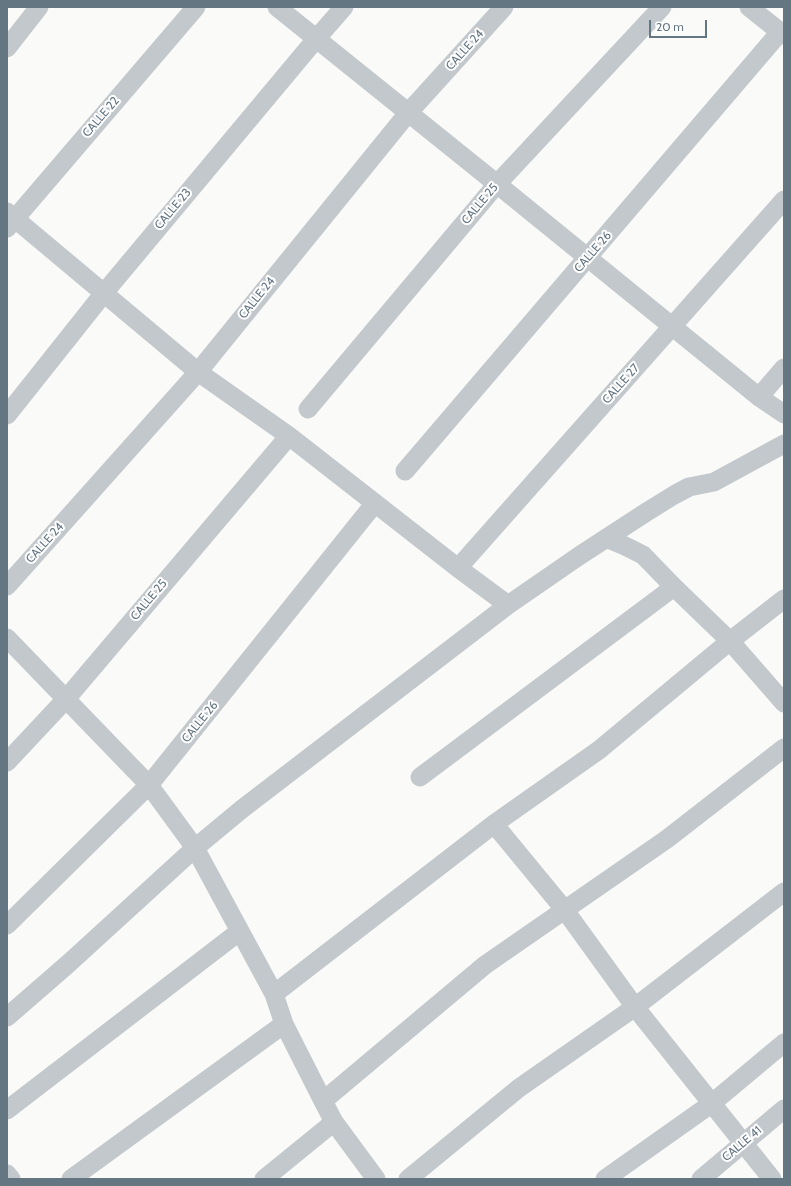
<!DOCTYPE html>
<html>
<head>
<meta charset="utf-8">
<style>
	body { margin:0 }
	#map { position:relative; width:791px; height:1186px; overflow:hidden; background:#fafaf8; font-family:Cabin,sans-serif }
	canvas { display:block }
	.frame { position:absolute; inset:0; border:8px solid #657683; pointer-events:none }
	.scale { position:absolute; left:649px; top:20px; width:58px; height:18px; box-sizing:border-box; border:2px solid #657683; border-top:0; padding-left:5px; font-size:12px; line-height:14px; white-space:nowrap; color:#657683; -webkit-text-stroke:3px #fff; paint-order:stroke }
</style>
</head>
<body>
<div id="map">
<canvas width="791" height="1186"></canvas>
<div class="frame"></div>
<div class="scale">20 m</div>
</div>
<script>
const context = document.querySelector('canvas').getContext('2d');
context.lineJoin = 'round';
const toPath = rows => new Path2D(rows.map(r => 'M' + r).join(''));
function stroke(path, color, width, dash) { context.strokeStyle = color; context.lineWidth = width; context.lineCap = dash ? 'butt' : 'round'; context.setLineDash(dash || []); context.stroke(path); }
function drawText(font, color, halo, rows, align = 'center') {
  context.font = font + ' Cabin,sans-serif'; context.lineWidth = 4; context.setLineDash([]); context.textBaseline = 'middle'; context.strokeStyle = halo; context.fillStyle = color; for (const [text, x, y, turn = 0] of rows) {
    context.save(); context.translate(x, y); context.rotate((+turn || 0) * Math.PI / 180); context.textAlign = isNaN(turn) ? turn : align; if (halo) context.strokeText(text, 0, 0); context.fillText(text, 0, 0); context.restore();
  }
}
const minor = toPath([
	[277,7,497,184,759,397,784,414],
	[749,7,784,35],
	[7,48,39,7],
	[7,212,198,372,289,436,458,568,508,605],
	[7,228,196,7],
	[759,397,784,368],
	[308,409,497,184,662,7],
	[7,415,104,293,316,39,344,7],
	[405,471,780,32],
	[606,538,625,546,643,555,674,587,730,641,784,703],
	[458,568,784,200],
	[7,586,198,372,408,113,504,7],
	[7,638,149,785,195,848,274,994,284,1024,323,1101,334,1122,376,1179],
	[7,762,66,699,289,436],
	[420,777,674,587],
	[494,824,564,909,635,1007,772,1179],
	[7,925,149,785,375,503],
	[274,994,494,824,599,750,730,641,784,599],
	[7,1017,68,964,195,848,242,809,508,605,579,556,645,513,674,495,689,487,714,482,784,444],
	[323,1101,485,965,667,839,784,748],
	[7,1110,240,931],
	[7,1174,11,1179],
	[71,1179,284,1024],
	[264,1179,334,1122],
	[408,1179,519,1088,635,1007,784,892],
	[605,1179,711,1104,784,1043],
	[701,1179,784,1109]
]);
const streetNames = [
	["CALLE 24",465,50,-48],
	["CALLE 22",101,117,-49],
	["CALLE 25",480,204,-50],
	["CALLE 23",173,209,-50],
	["CALLE 26",593,252,-49],
	["CALLE 24",257,298,-51],
	["CALLE 27",621,384,-48],
	["CALLE 24",45,543,-48],
	["CALLE 25",149,600,-50],
	["CALLE 26",200,722,-51],
	["CALLE 41",742,1144,-40]
];
stroke(minor, '#c3c8cc', 19);
drawText('12px', '#657683', '#fff', streetNames);
</script>
</body>
</html>
